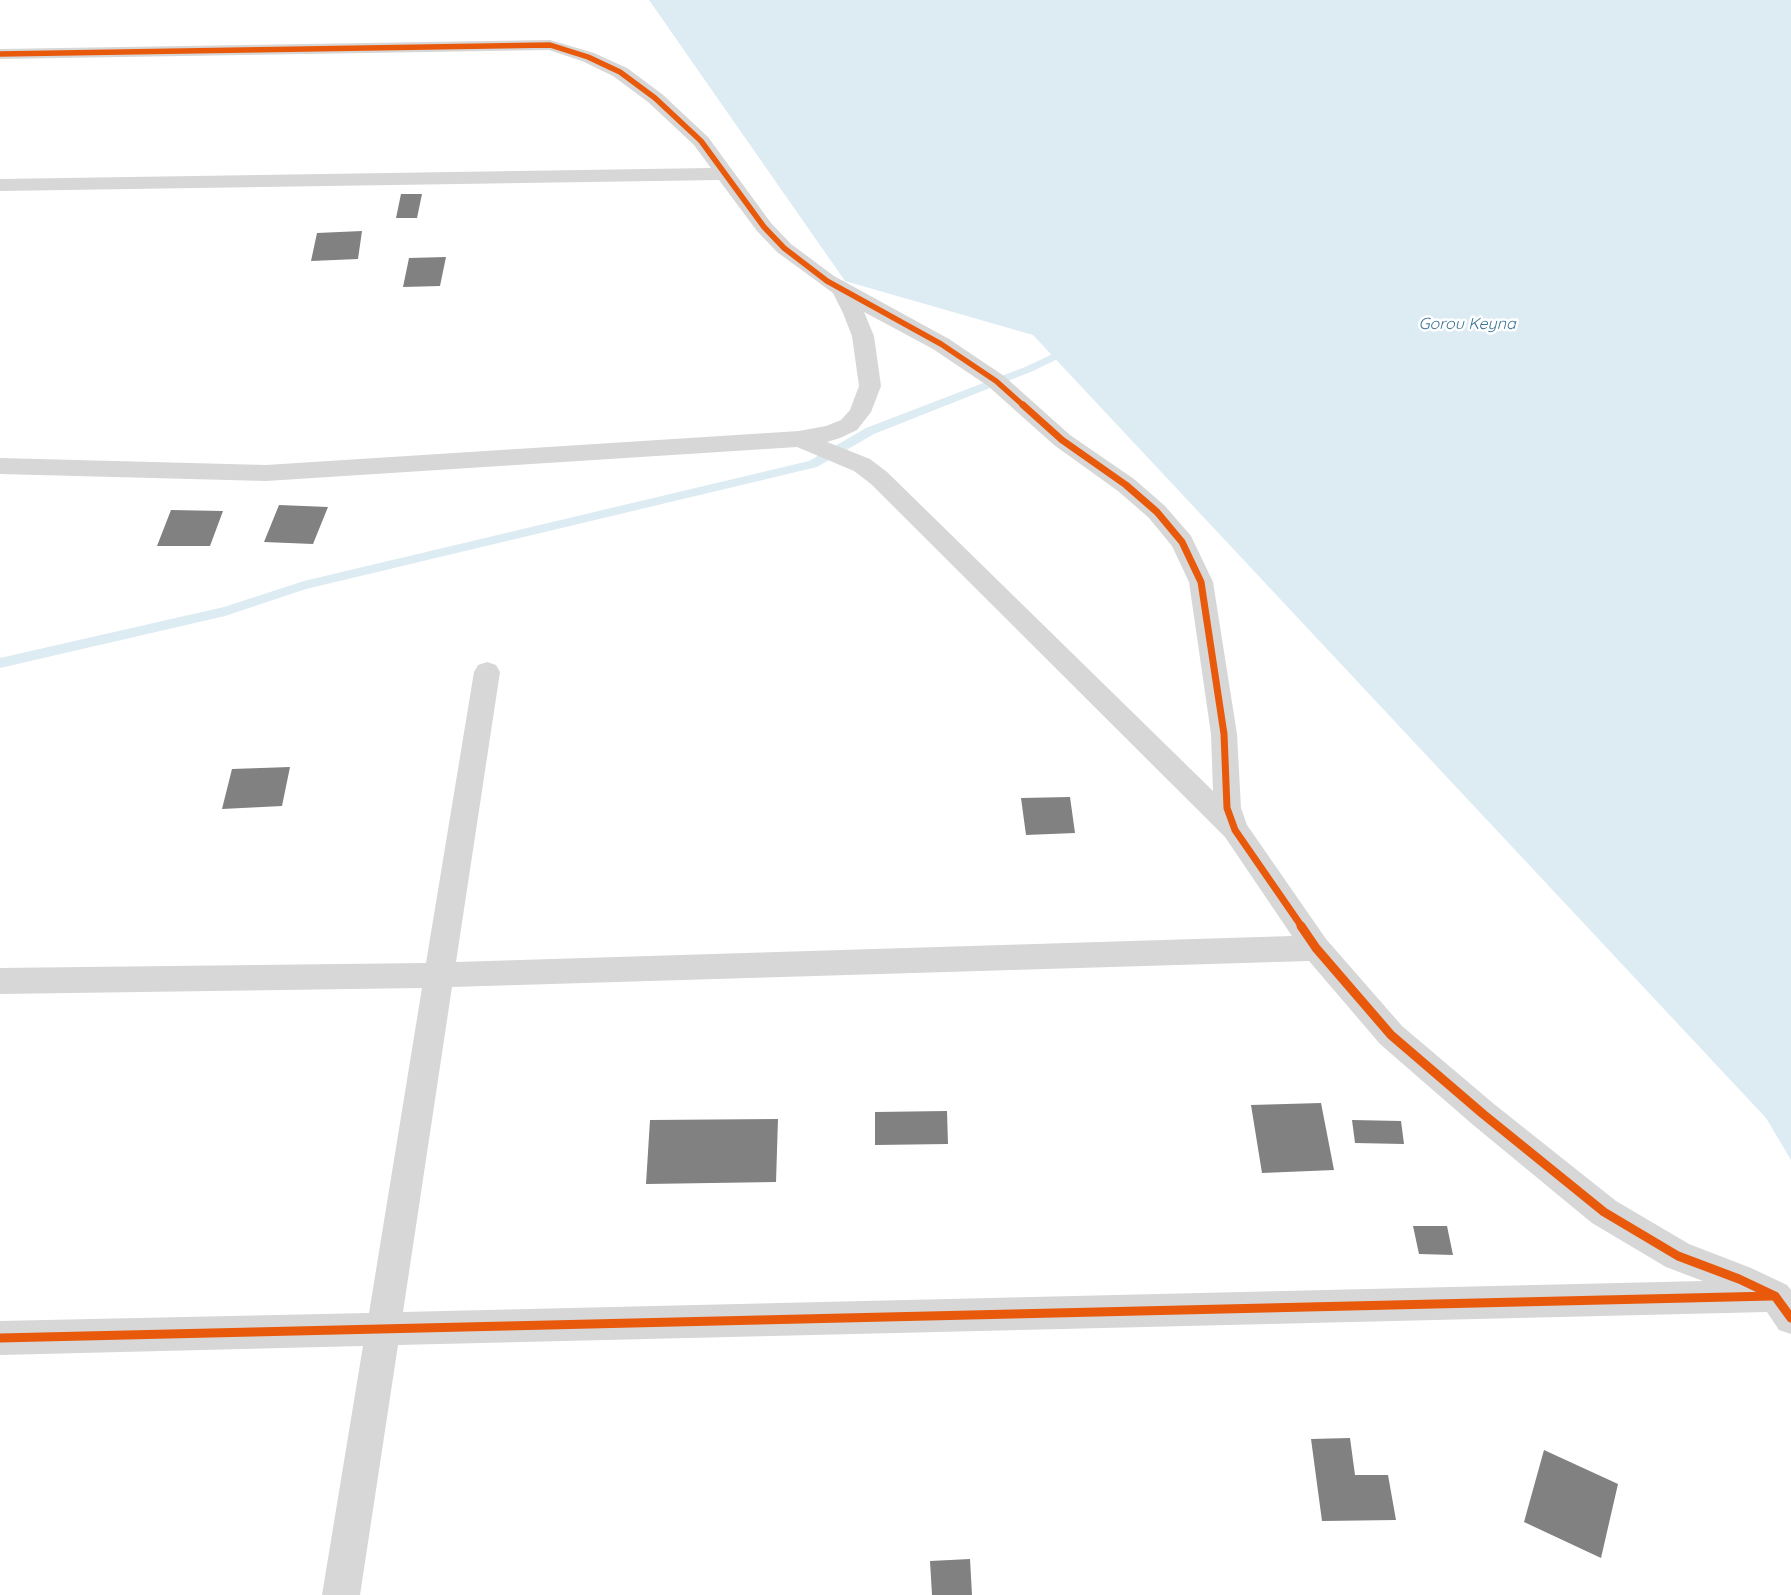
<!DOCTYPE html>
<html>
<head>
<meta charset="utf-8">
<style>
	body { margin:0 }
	canvas { display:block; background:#fff }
</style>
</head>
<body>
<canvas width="1791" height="1595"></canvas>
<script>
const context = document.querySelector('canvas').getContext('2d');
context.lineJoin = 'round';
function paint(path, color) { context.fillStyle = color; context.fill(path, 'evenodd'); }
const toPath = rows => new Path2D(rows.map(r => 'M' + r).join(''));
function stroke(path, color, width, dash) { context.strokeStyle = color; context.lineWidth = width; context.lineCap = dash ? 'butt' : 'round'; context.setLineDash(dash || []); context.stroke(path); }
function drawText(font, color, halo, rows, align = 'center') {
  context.font = font + ' Quicksand,sans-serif'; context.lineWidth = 5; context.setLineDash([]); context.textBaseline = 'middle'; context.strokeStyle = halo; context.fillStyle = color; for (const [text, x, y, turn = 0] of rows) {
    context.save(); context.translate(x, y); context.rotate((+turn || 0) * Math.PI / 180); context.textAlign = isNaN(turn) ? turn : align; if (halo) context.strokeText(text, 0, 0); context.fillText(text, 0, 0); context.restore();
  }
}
const water = toPath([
	[649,0,1791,0,1791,1160,1766,1118,1033,335,845,281]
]);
const stream = toPath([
	[1070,346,1075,349,1074,351,1033,371,874,434,817,467,306,589,225,616,0,668,0,658,224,607,304,581,809,461,866,428,1025,367,1070,346]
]);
const building = toPath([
	[401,194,422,194,417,218,396,218],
	[362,231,358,259,311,261,317,233],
	[446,257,440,286,403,287,409,258],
	[279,505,328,507,313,544,264,542],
	[171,510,223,511,210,546,157,546],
	[290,767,282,806,222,809,232,769],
	[1070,797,1075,833,1026,835,1021,798],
	[1321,1103,1334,1170,1262,1173,1251,1105],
	[947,1111,948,1144,875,1145,875,1112],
	[778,1119,776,1182,646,1184,650,1120],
	[1352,1120,1401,1121,1404,1144,1355,1143],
	[1413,1226,1447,1226,1453,1255,1419,1254],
	[1350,1438,1355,1475,1388,1475,1396,1520,1322,1521,1311,1439],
	[1544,1450,1618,1484,1601,1558,1524,1522],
	[970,1559,972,1595,932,1595,930,1561]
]);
const minor = toPath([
	[550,40,594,53,627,68,662,94,708,137,771,223,791,244,834,276,949,339,1004,376,1070,435,1134,479,1165,506,1191,536,1213,582,1237,734,1241,808,1247,825,1326,939,1402,1026,1494,1104,1616,1201,1689,1244,1751,1268,1787,1285,1791,1290,1791,1334,1779,1330,1767,1312,398,1345,360,1595,322,1595,363,1346,0,1355,0,1321,369,1313,422,988,0,994,0,968,426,963,474,672,478,665,487,662,496,665,500,672,456,962,1292,936,1225,837,871,484,854,471,797,447,266,481,0,474,0,458,266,465,799,431,826,426,841,420,850,410,859,386,852,336,843,313,833,293,777,252,757,231,719,180,0,191,0,179,711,168,694,145,648,102,613,76,582,61,549,50,0,59,0,49,550,40],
	[864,312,933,349,988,386,1054,445,1118,491,1149,518,1172,546,1189,582,1211,734,1213,791,887,472,870,459,827,442,840,438,857,430,871,412,881,386,874,336,864,312],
	[1309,961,1380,1044,1472,1124,1592,1223,1666,1267,1703,1281,403,1312,452,987,1309,961]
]);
const cyclewayFar2 = toPath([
	[0,54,550,45,588,57,620,72,655,98,701,141,764,227,784,248,827,281,941,344,996,381,1024,406]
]);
const cyclewayFar1 = toPath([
	[1023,405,1062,440,1126,485,1157,512,1182,542,1201,582,1224,734,1227,808,1235,830,1302,927]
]);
const cycleway = toPath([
	[1301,926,1316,948,1391,1035,1483,1114,1604,1212,1678,1256,1739,1279,1775,1296,1791,1318],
	[0,1338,1772,1296]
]);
const farWaternames = [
	["Gorou Keyna",1467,324]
];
paint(water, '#ddebf3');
paint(stream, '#ddebf3');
paint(building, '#818181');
paint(minor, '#d7d7d7');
stroke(cyclewayFar2, '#e8590c', 5.5);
stroke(cyclewayFar1, '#e8590c', 7);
stroke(cycleway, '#e8590c', 9);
drawText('italic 16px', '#3f7597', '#fff', farWaternames);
</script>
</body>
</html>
